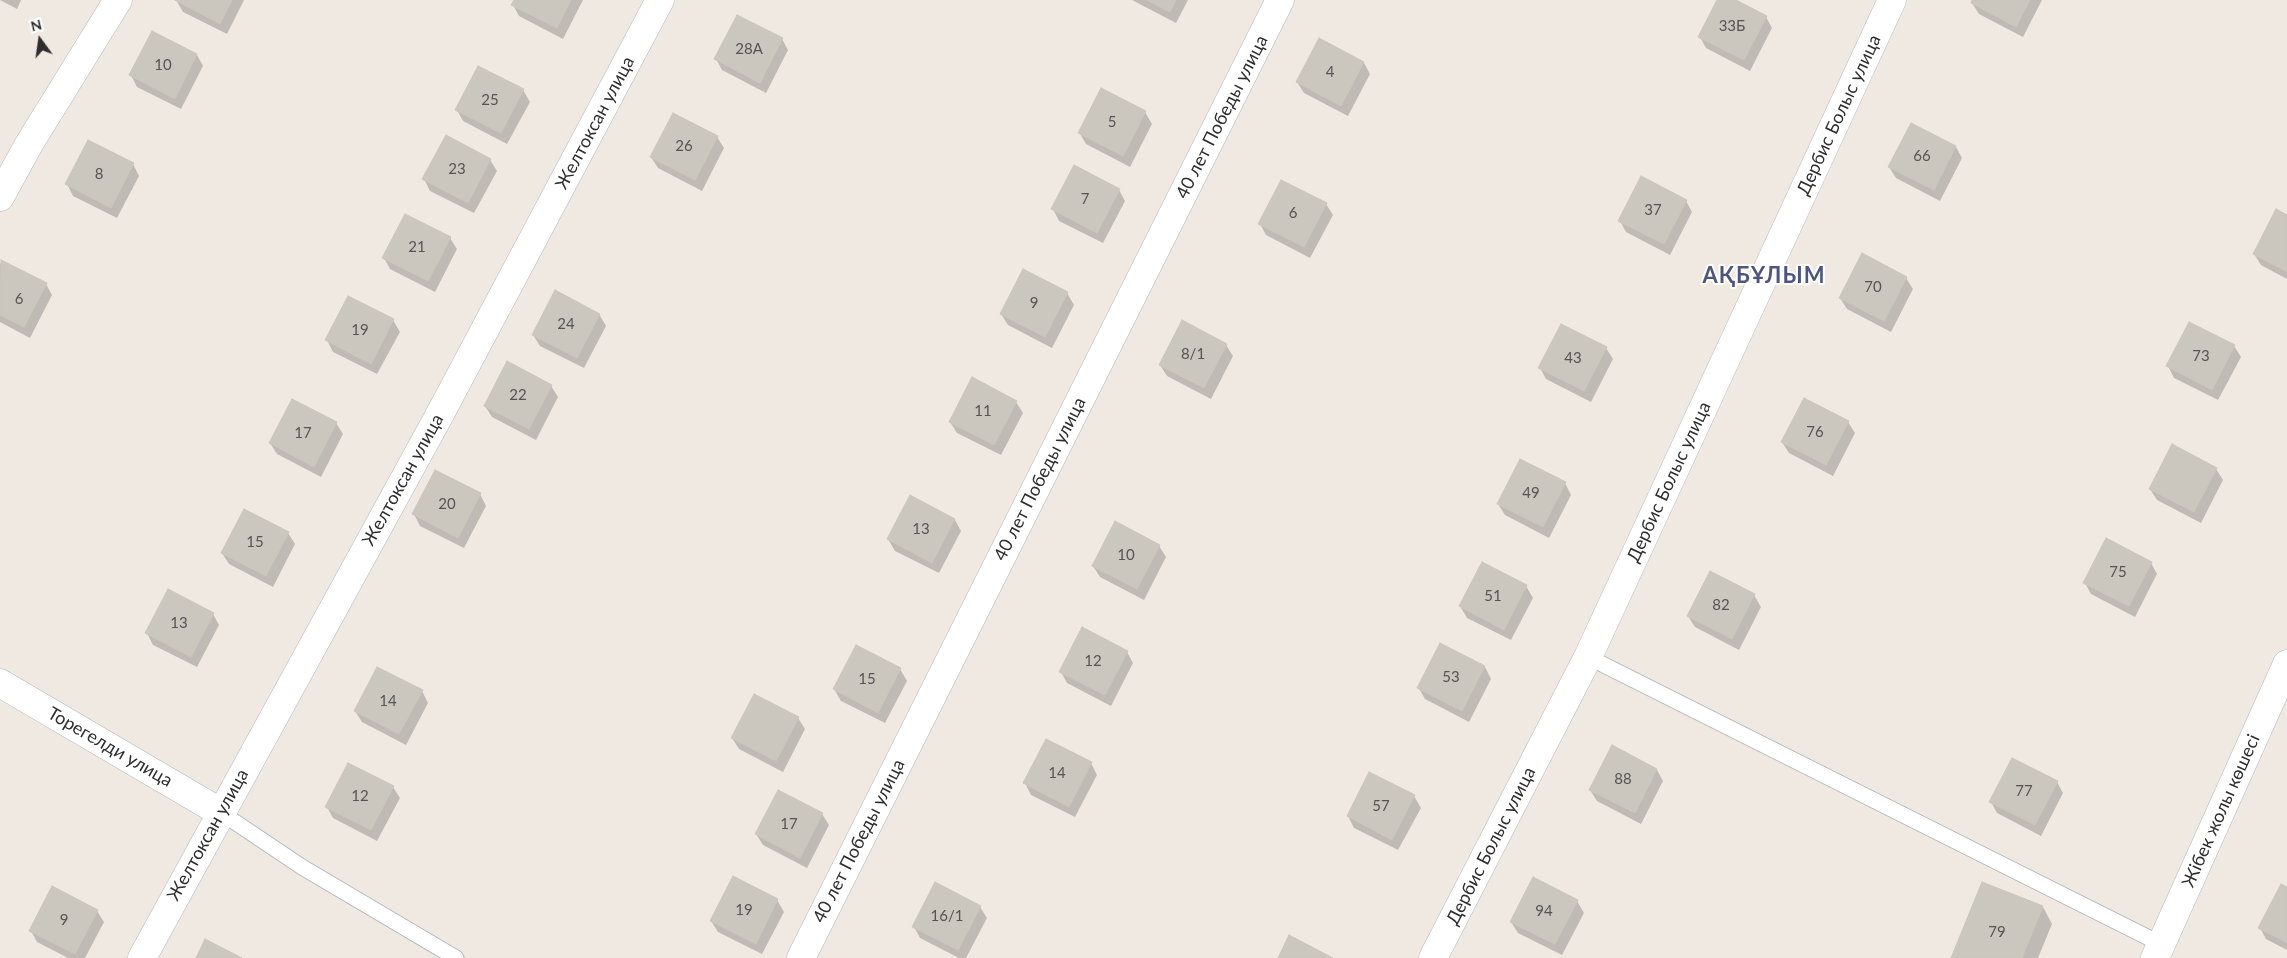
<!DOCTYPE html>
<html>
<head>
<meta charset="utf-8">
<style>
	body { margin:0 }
	#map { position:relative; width:2287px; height:958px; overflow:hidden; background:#efe9e1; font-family:Lato,sans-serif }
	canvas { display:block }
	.north { position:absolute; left:15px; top:15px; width:50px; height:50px; -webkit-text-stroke:4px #fff; paint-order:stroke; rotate:346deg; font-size:14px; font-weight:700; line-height:20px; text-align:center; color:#2e2e2e }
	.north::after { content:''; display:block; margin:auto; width:18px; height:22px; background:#2e2e2e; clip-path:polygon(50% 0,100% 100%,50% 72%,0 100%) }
</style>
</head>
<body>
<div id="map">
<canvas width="2287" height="958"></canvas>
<div class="north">N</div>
</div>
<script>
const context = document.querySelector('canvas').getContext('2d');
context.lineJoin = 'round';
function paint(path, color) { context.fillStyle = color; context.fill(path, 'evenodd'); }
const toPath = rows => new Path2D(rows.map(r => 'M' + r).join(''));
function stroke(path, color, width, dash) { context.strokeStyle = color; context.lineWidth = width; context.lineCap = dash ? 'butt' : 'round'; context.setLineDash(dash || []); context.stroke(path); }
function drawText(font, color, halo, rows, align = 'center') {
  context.font = font + ' Lato,sans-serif'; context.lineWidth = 4; context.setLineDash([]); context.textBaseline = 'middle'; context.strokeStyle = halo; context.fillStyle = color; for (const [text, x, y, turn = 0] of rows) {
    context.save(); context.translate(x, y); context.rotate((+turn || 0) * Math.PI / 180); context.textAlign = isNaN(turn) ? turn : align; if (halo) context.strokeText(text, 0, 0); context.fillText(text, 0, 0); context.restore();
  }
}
const shadow = toPath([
	[0,0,21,0,17,9],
	[176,0,244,0,227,34,183,12],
	[515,0,583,0,563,39,519,16,513,5],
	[1132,0,1188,0,1176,23],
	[1719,0,1733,0,1766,17,1772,28,1750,71,1706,48,1700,37],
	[1974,0,2042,0,2023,37,1979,14,1972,3],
	[153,32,197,55,203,66,181,109,137,87,131,75],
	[782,39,788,50,766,93,722,70,716,59],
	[1364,63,1370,74,1348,116,1304,93,1297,82],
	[523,90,530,102,507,144,463,121,457,110],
	[1145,112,1152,124,1130,167,1086,144,1079,132],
	[717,137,724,148,702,191,658,168,651,157],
	[1956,147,1962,158,1940,201,1896,178,1889,167],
	[490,160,497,171,474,213,430,191,424,179],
	[133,164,139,176,117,218,73,196,67,184],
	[1119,190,1125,201,1103,243,1059,221,1053,209],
	[1686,201,1692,212,1670,255,1626,232,1620,221],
	[1326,204,1333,215,1310,258,1266,235,1260,224],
	[2287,217,2287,279,2261,265,2254,254],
	[450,238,457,249,435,292,390,269,384,258],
	[2,261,46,284,52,295,30,338,0,322,0,265],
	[1906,278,1913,289,1891,332,1847,309,1840,298],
	[1067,293,1074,305,1052,348,1008,325,1001,314],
	[599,314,606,326,584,368,540,346,533,335],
	[393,320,400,332,377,374,333,352,327,340],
	[1226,345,1233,356,1211,399,1167,376,1160,365],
	[2234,346,2241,357,2218,400,2174,378,2168,366],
	[1606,348,1613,359,1591,402,1546,379,1540,368],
	[551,386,558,397,536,440,492,417,485,406],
	[1016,402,1023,413,1001,455,957,433,950,422],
	[1848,422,1855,433,1833,476,1789,453,1782,442],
	[336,423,343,434,321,477,277,454,270,443],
	[2216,469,2223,480,2201,523,2157,500,2150,489],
	[1565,483,1571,495,1549,538,1505,515,1498,504],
	[480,494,486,506,464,548,420,526,414,514],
	[955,520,961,531,939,573,895,551,888,539],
	[288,533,295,544,273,587,229,564,222,553],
	[1159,546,1166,557,1144,600,1100,577,1093,566],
	[2151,563,2157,574,2135,617,2091,594,2085,583],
	[1710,573,1754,595,1761,607,1739,650,1695,627,1688,616],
	[1526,586,1533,598,1511,640,1467,618,1460,606],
	[213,614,219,625,197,667,153,645,147,633],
	[1441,645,1485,667,1491,679,1469,722,1425,699,1418,687],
	[856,647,900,669,907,681,885,723,841,701,834,689],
	[1127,652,1133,663,1111,706,1067,683,1061,672],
	[422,691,428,703,406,745,362,722,355,711],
	[798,718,805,729,783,772,739,749,732,738],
	[1613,747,1657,770,1663,781,1641,824,1597,801,1590,790],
	[1091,763,1097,775,1075,817,1031,795,1025,783],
	[2057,782,2063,793,2041,836,1997,813,1991,802],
	[393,787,400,798,377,841,333,818,327,807],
	[1414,796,1421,808,1398,850,1354,828,1348,816],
	[822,814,829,825,807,868,763,845,756,834],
	[733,878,777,900,784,912,762,954,718,932,711,921],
	[1533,879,1577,901,1584,913,1562,955,1518,933,1511,922],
	[1983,883,2043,907,2052,924,2038,958,1952,958],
	[2287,888,2287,950,2266,939,2260,928],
	[980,907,987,918,966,958,959,958,920,938,914,927],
	[97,911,104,922,85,958,68,958,37,942,31,931]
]);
const building = toPath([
	[175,0,232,0,220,24,175,0],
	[514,0,571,0,557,28,511,5,514,0],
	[1146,0,1176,0,1170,12,1146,0],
	[1717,0,1736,0,1767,16,1744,60,1698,37,1717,0],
	[1972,0,2030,0,2016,27,1971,3,1972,0],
	[737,15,783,38,760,83,714,59,737,15],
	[152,31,197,54,175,99,129,75,152,31],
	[1319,38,1364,62,1341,106,1296,82,1319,38],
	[478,66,524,89,501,133,455,110,478,66],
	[1101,88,1146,111,1123,156,1078,133,1101,88],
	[673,113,718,136,695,180,650,157,673,113],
	[1911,123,1956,146,1934,190,1888,167,1911,123],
	[446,135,491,159,468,203,422,179,446,135],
	[88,140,134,163,111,208,65,184,88,140],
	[1074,165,1120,189,1097,233,1051,209,1074,165],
	[1641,176,1687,200,1664,244,1618,221,1641,176],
	[1281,180,1327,203,1304,247,1258,224,1281,180],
	[2276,209,2287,215,2287,272,2253,254,2276,209],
	[405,214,451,237,428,281,382,258,405,214],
	[1862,253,1907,277,1884,321,1839,298,1862,253],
	[1,260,47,283,24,327,0,315,1,260],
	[1023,269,1068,292,1045,337,1000,314,1023,269],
	[555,290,600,314,577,358,532,335,555,290],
	[348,296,394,319,371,364,325,340,348,296],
	[1182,320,1227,344,1204,388,1159,365,1182,320],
	[2189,322,2235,345,2212,390,2166,366,2189,322],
	[1561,324,1607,347,1584,391,1538,368,1561,324],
	[507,361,552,385,529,429,484,406,507,361],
	[972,377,1017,401,994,445,949,422,972,377],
	[1804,398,1849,421,1826,465,1781,442,1804,398],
	[292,399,337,422,314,467,269,443,292,399],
	[2172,444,2217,468,2194,512,2149,489,2172,444],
	[1520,459,1566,482,1543,527,1497,504,1520,459],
	[435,470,481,493,458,538,412,514,435,470],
	[910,495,955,519,932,563,887,539,910,495],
	[244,509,289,532,266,576,221,553,244,509],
	[1115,521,1160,545,1137,589,1092,566,1115,521],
	[2106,538,2152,562,2129,606,2083,583,2106,538],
	[1482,562,1527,585,1504,630,1459,606,1482,562],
	[1710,571,1755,594,1732,639,1687,616,1710,571],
	[168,589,214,613,191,657,145,633,168,589],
	[1082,627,1128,651,1105,695,1059,672,1082,627],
	[1440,643,1485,666,1462,711,1417,688,1440,643],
	[856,645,901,668,878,713,833,689,856,645],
	[377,667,423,690,399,734,354,711,377,667],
	[754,694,799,717,776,761,731,738,754,694],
	[1046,739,1092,762,1069,807,1023,783,1046,739],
	[1612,745,1657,769,1635,813,1589,790,1612,745],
	[2012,758,2058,781,2035,825,1989,802,2012,758],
	[348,763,394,786,371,830,325,807,348,763],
	[1369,772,1415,795,1392,840,1347,816,1369,772],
	[778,790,823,813,800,858,755,834,778,790],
	[733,876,778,899,756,944,710,921,733,876],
	[1533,877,1578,900,1555,944,1510,922,1533,877],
	[935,882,981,906,958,950,912,927,935,882],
	[1982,882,2043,906,2022,958,1951,958,1982,882],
	[2281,884,2287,887,2287,943,2258,928,2281,884],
	[52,886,98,910,75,954,29,931,52,886],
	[1289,935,1333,958,1278,958,1289,935],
	[205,939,242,958,196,958,205,939]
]);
const lane = toPath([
	[1588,657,2161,944],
	[220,812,302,867,456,958]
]);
const street = toPath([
	[0,197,29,144,118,0],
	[0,683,220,812],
	[142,958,440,414,660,0],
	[801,958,1280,0],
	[1433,958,1588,657,1892,0]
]);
const secondary = toPath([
	[2155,958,2287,664]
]);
const numberNames = [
	["33Б",1732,26],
	["28А",749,49],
	["10",163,65],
	["4",1330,72],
	["25",490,100],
	["5",1112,122],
	["26",684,146],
	["66",1922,156],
	["23",457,169],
	["8",99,174],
	["7",1085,199],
	["37",1653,210],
	["6",1293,213],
	["21",417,247],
	["70",1873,287],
	["6",19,299],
	["9",1034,303],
	["24",566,324],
	["19",360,330],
	["8/1",1193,354],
	["73",2201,356],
	["43",1573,358],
	["22",518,395],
	["11",983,411],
	["76",1815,432],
	["17",303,433],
	["49",1531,493],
	["20",447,504],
	["13",921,529],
	["15",255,542],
	["10",1126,555],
	["75",2118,572],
	["51",1493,596],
	["82",1721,605],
	["13",179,623],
	["12",1093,661],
	["53",1451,677],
	["15",867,679],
	["14",388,701],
	["14",1057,773],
	["88",1623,779],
	["77",2024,791],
	["12",360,796],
	["57",1381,806],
	["17",789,824],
	["19",744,910],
	["94",1544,911],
	["16/1",947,916],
	["9",64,920],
	["79",1997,932]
];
const streetNames = [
	["Дербис Болыс улица",1839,115,-65],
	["40 лет Победы улица",1222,117,-63],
	["Желтоксан улица",595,123,-62],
	["40 лет Победы улица",1040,479,-63],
	["Желтоксан улица",403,480,-61],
	["Дербис Болыс улица",1669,482,-65],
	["Торегелди улица",110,747,30],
	["Жібек жолы көшесі",2221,811,-66],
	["Желтоксан улица",208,835,-61],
	["40 лет Победы улица",859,841,-63],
	["Дербис Болыс улица",1491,846,-63]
];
const districtNames = [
	["АҚБҰЛЫМ",1764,276]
];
paint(shadow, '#0003');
paint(building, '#cbc7bf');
stroke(building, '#cbc5ba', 1);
stroke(lane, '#b4b7c1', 17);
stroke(street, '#b4b7c1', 29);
stroke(secondary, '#b4b7c1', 29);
stroke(lane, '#fff', 15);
stroke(street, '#fff', 28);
stroke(secondary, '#fff', 28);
drawText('15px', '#555452', null, numberNames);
drawText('18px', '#2e2e2e', '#fff', streetNames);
context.letterSpacing = '1px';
drawText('bold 22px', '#4d5680', '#fff', districtNames);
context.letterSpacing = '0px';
</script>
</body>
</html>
